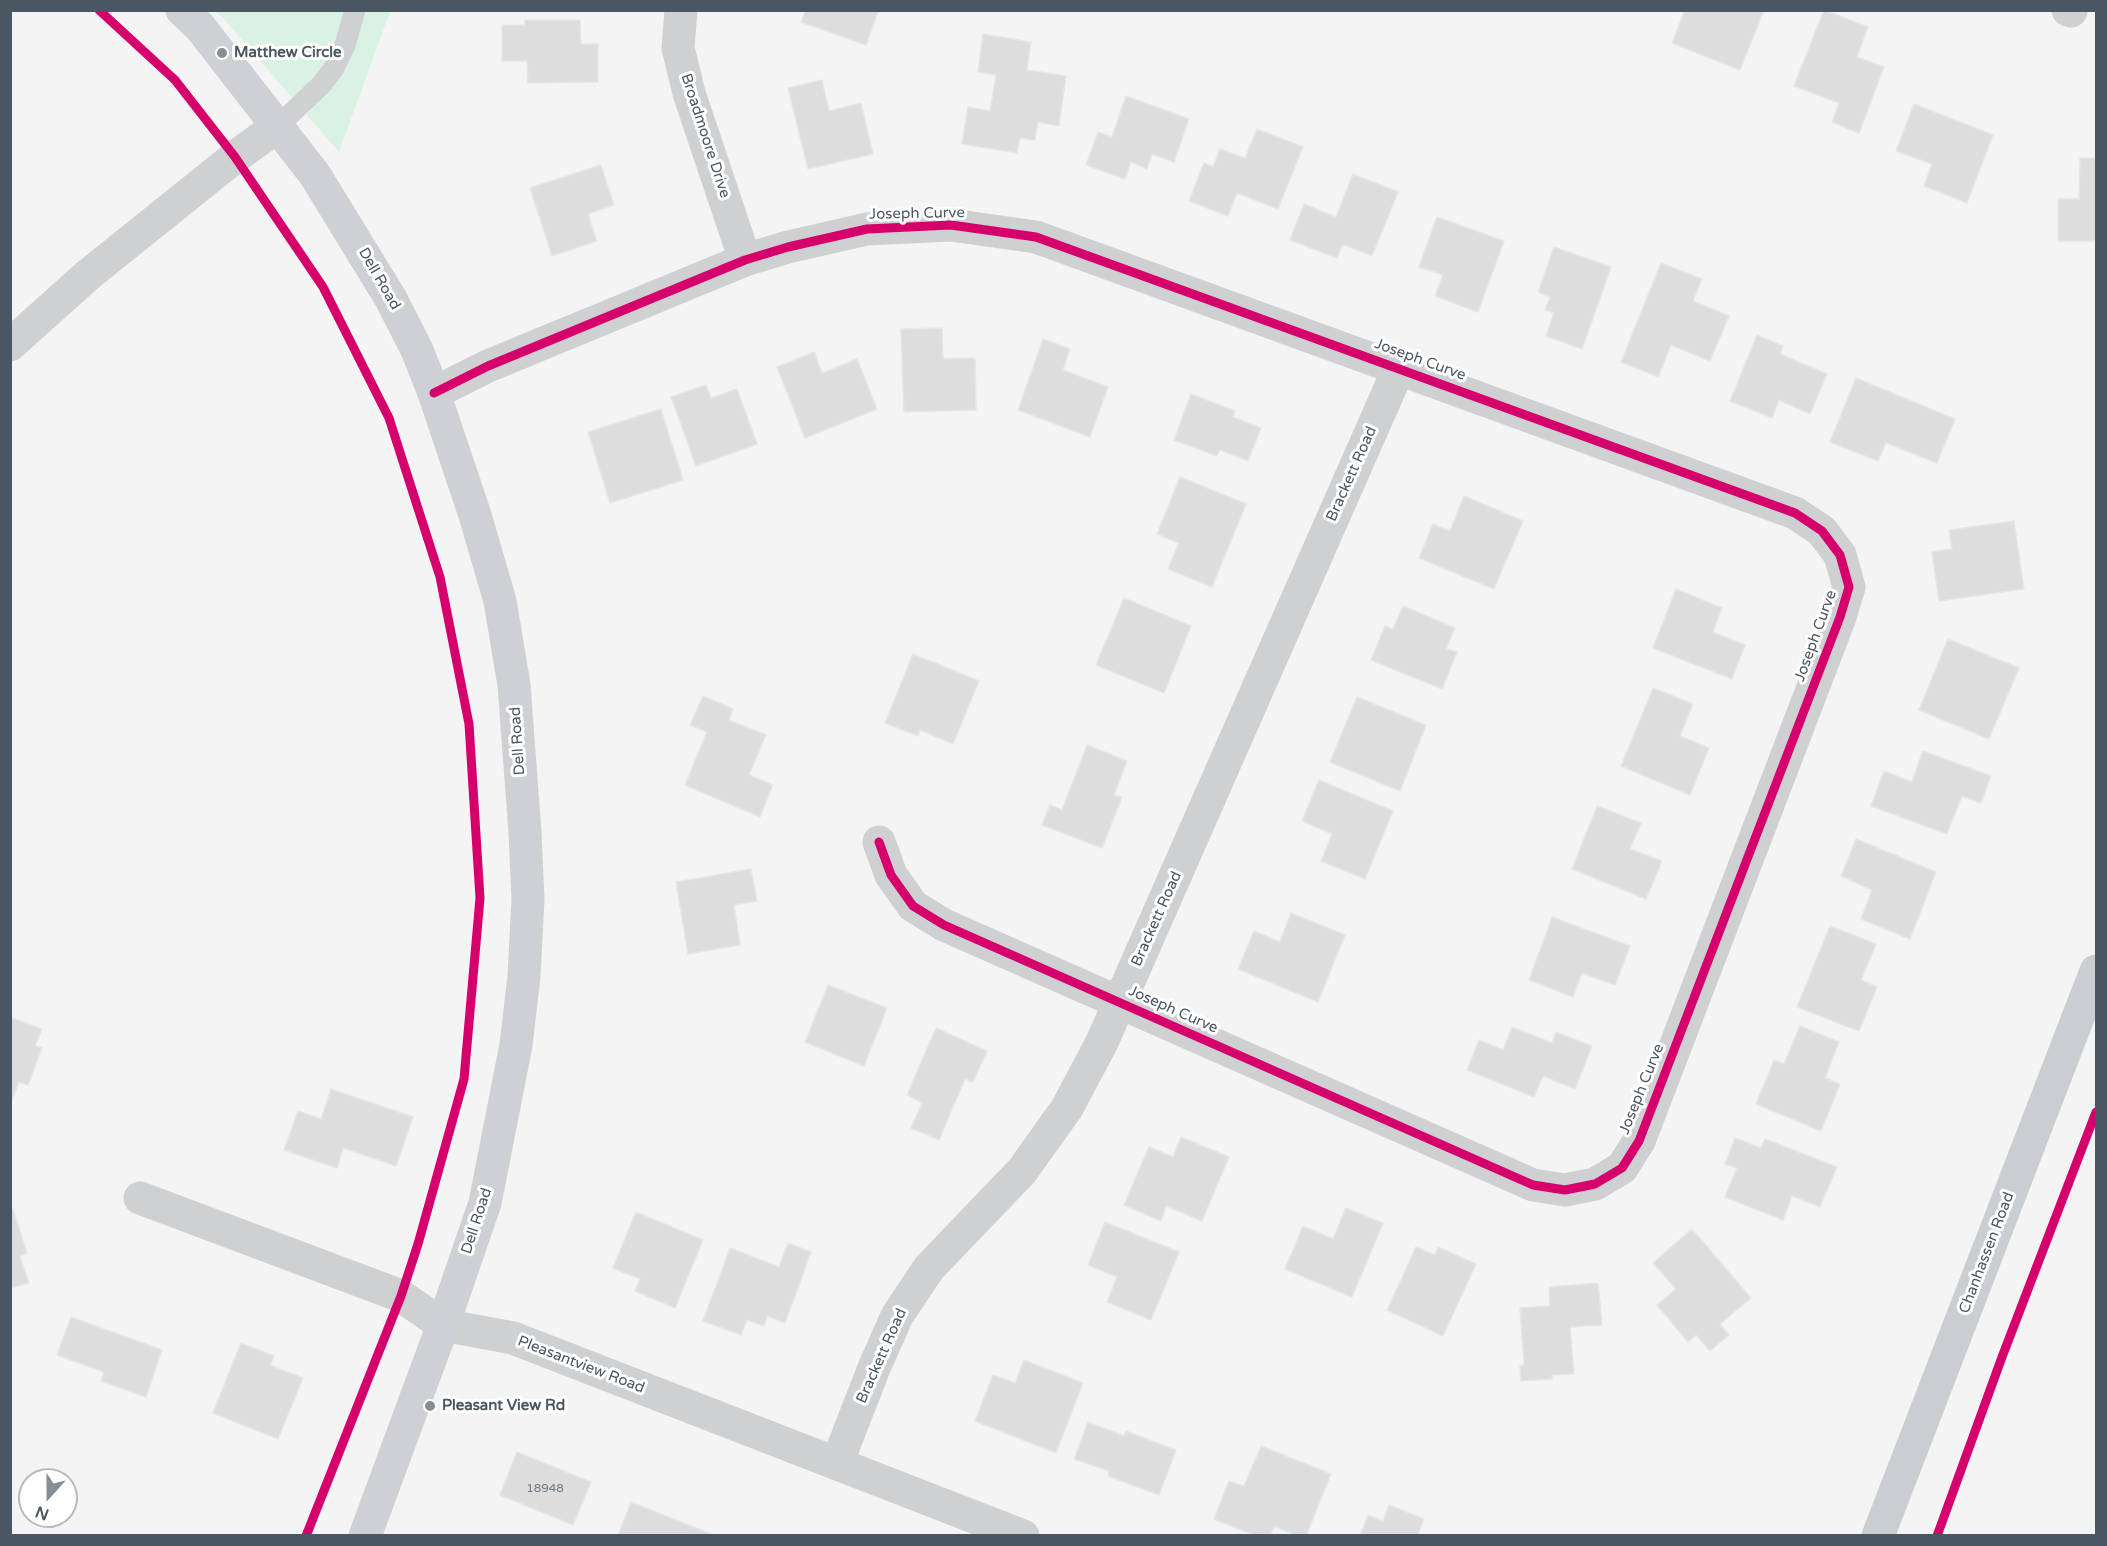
<!DOCTYPE html>
<html>
<head>
<meta charset="utf-8">
<style>
	body { margin:0 }
	#map { position:relative; width:2107px; height:1546px; overflow:hidden; background:#f4f4f4; font-family:"Varela Round",sans-serif }
	canvas { display:block }
	.frame { position:absolute; inset:0; border:12px solid #4a5661; pointer-events:none }
	.north { position:absolute; left:18px; top:1468px; width:60px; height:60px; box-sizing:border-box; background:#fff; border:2px solid #b7bbc0; border-radius:50%; rotate:201deg; font-size:16px; font-weight:700; line-height:24px; text-align:center; color:#4a5661 }
	.north::after { content:''; display:block; margin:auto; width:21px; height:27px; background:#868d94; clip-path:polygon(50% 0,100% 100%,50% 72%,0 100%) }
</style>
</head>
<body>
<div id="map">
<canvas width="2107" height="1546"></canvas>
<div class="frame"></div>
<div class="north">N</div>
</div>
<script>
const context = document.querySelector('canvas').getContext('2d');
context.lineJoin = 'round';
function paint(path, color) { context.fillStyle = color; context.fill(path, 'evenodd'); }
const toPath = rows => new Path2D(rows.map(r => 'M' + r).join(''));
function stroke(path, color, width, dash) { context.strokeStyle = color; context.lineWidth = width; context.lineCap = dash ? 'butt' : 'round'; context.setLineDash(dash || []); context.stroke(path); }
function drawText(font, color, halo, rows, align = 'center') {
  context.font = font + ' "Varela Round",sans-serif'; context.lineWidth = 6; context.setLineDash([]); context.textBaseline = 'middle'; context.strokeStyle = halo; context.fillStyle = color; for (const [text, x, y, turn = 0] of rows) {
    context.save(); context.translate(x, y); context.rotate((+turn || 0) * Math.PI / 180); context.textAlign = isNaN(turn) ? turn : align; if (halo) context.strokeText(text, 0, 0); context.fillText(text, 0, 0); context.restore();
  }
}
const green = toPath([
	[215,11,390,11,339,152,224,19]
]);
const building = toPath([
	[806,10,879,10,866,45,801,22,806,10],
	[1685,10,1764,10,1740,70,1672,43,1685,10],
	[1824,10,1868,27,1857,57,1884,67,1859,133,1832,122,1839,103,1794,86,1824,10],
	[525,20,580,20,581,44,598,44,598,82,528,83,527,61,502,61,502,25,525,25,525,20],
	[983,34,1031,42,1027,70,1066,76,1059,126,1038,122,1035,140,1020,138,1017,153,962,144,968,107,990,111,996,75,978,72,983,34],
	[822,80,829,111,861,103,873,154,808,169,788,88,822,80],
	[1126,96,1189,119,1174,162,1152,154,1147,169,1131,162,1125,179,1086,165,1098,132,1112,137,1126,96],
	[1914,104,1993,135,1967,203,1924,186,1932,164,1896,151,1914,104],
	[1257,129,1303,147,1278,209,1237,193,1228,216,1189,201,1204,163,1213,167,1220,149,1245,158,1257,129],
	[2080,158,2096,158,2096,241,2058,241,2058,199,2079,199,2080,158],
	[601,165,614,205,588,214,597,241,552,256,530,188,601,165],
	[1353,174,1398,192,1372,256,1343,244,1337,258,1290,240,1304,204,1336,217,1353,174],
	[1437,217,1504,241,1478,312,1435,296,1443,275,1419,267,1437,217],
	[1554,247,1611,267,1582,349,1546,336,1554,313,1545,310,1550,297,1538,292,1554,247],
	[1661,263,1702,279,1693,301,1729,316,1710,361,1671,345,1658,377,1621,362,1661,263],
	[942,328,943,359,975,358,976,410,904,412,901,329,942,328],
	[1757,335,1783,346,1780,354,1827,374,1810,414,1779,400,1772,418,1730,401,1757,335],
	[1043,339,1070,349,1063,370,1108,387,1090,437,1018,410,1043,339],
	[814,352,822,373,857,359,877,409,805,438,777,367,814,352],
	[1856,378,1955,419,1937,463,1886,443,1878,461,1830,442,1856,378],
	[706,385,711,398,737,389,757,444,696,466,671,397,706,385],
	[1191,394,1235,411,1233,417,1261,428,1248,461,1220,450,1217,456,1174,440,1191,394],
	[661,409,683,480,610,503,588,432,661,409],
	[1180,477,1246,504,1212,587,1168,569,1179,543,1157,534,1180,477],
	[1464,496,1523,521,1494,589,1419,558,1433,524,1450,531,1464,496],
	[2014,521,2024,589,1939,601,1932,552,1952,549,1949,530,2014,521],
	[1676,589,1722,608,1713,632,1745,645,1732,679,1653,648,1676,589],
	[1124,598,1191,626,1164,693,1096,665,1124,598],
	[1403,606,1455,628,1446,649,1457,652,1442,689,1371,660,1385,626,1393,629,1403,606],
	[1948,639,2019,668,1989,739,1919,710,1948,639],
	[913,654,979,681,953,744,920,730,918,736,885,723,913,654],
	[1653,688,1693,704,1680,736,1709,748,1690,795,1621,766,1653,688],
	[703,696,733,709,729,720,766,735,749,775,773,785,760,817,685,785,707,732,690,725,703,696],
	[1357,697,1426,725,1400,791,1330,762,1357,697],
	[1087,745,1127,761,1114,795,1122,797,1102,848,1042,825,1050,805,1062,810,1087,745],
	[1923,751,1991,776,1981,803,1962,796,1947,834,1871,806,1884,771,1912,782,1923,751],
	[1319,780,1393,811,1365,879,1321,861,1332,834,1302,821,1319,780],
	[1597,806,1641,823,1630,849,1662,861,1646,899,1572,869,1597,806],
	[1856,839,1936,872,1910,939,1861,919,1872,890,1841,876,1856,839],
	[751,869,757,901,734,905,740,945,688,954,676,882,751,869],
	[1291,913,1345,935,1318,1002,1238,969,1254,931,1280,942,1291,913],
	[1552,917,1630,946,1615,985,1582,973,1573,997,1529,980,1552,917],
	[1830,926,1876,944,1861,980,1877,987,1859,1031,1797,1007,1830,926],
	[828,985,887,1008,864,1066,805,1042,828,985],
	[10,1017,42,1029,35,1046,42,1048,28,1085,19,1082,10,1105,10,1017],
	[1800,1026,1839,1042,1825,1078,1840,1084,1821,1131,1756,1104,1774,1060,1784,1064,1800,1026],
	[1512,1027,1552,1043,1556,1032,1592,1046,1575,1089,1543,1076,1534,1097,1467,1070,1479,1040,1503,1050,1512,1027],
	[936,1028,987,1051,973,1082,965,1079,939,1140,911,1128,922,1103,907,1095,936,1028],
	[331,1089,413,1117,396,1166,343,1148,337,1168,284,1150,298,1111,321,1119,331,1089],
	[1181,1137,1229,1157,1202,1221,1166,1206,1161,1221,1124,1205,1149,1147,1173,1157,1181,1137],
	[1735,1138,1761,1148,1765,1139,1837,1167,1820,1207,1792,1196,1783,1220,1725,1197,1737,1168,1725,1164,1735,1138],
	[1346,1208,1383,1223,1352,1297,1285,1269,1303,1226,1333,1239,1346,1208],
	[13,1209,27,1253,20,1256,29,1283,10,1288,10,1210,13,1209],
	[636,1212,703,1240,675,1308,635,1291,640,1279,613,1268,636,1212],
	[1105,1222,1179,1252,1151,1320,1107,1302,1117,1277,1088,1265,1105,1222],
	[1692,1229,1751,1298,1720,1324,1729,1335,1710,1351,1696,1335,1688,1342,1657,1305,1676,1289,1653,1263,1692,1229],
	[788,1243,811,1252,785,1323,767,1316,764,1326,747,1320,741,1335,703,1321,730,1248,779,1267,788,1243],
	[1416,1247,1435,1255,1438,1247,1476,1264,1443,1336,1387,1310,1416,1247],
	[1598,1283,1602,1325,1570,1327,1574,1374,1552,1375,1552,1379,1521,1381,1520,1366,1524,1365,1520,1308,1550,1306,1549,1287,1598,1283],
	[71,1317,162,1350,146,1397,101,1381,104,1372,57,1355,71,1317],
	[241,1343,274,1356,270,1365,303,1378,278,1439,213,1413,241,1343],
	[1024,1360,1083,1383,1056,1453,975,1421,993,1375,1015,1383,1024,1360],
	[1088,1422,1124,1436,1126,1431,1176,1450,1159,1495,1108,1476,1109,1471,1074,1459,1088,1422],
	[1261,1446,1331,1474,1306,1536,1298,1536,1274,1526,1270,1536,1256,1536,1214,1519,1229,1481,1244,1486,1261,1446],
	[517,1452,591,1482,573,1525,500,1495,517,1452],
	[631,1502,716,1536,618,1536,631,1502],
	[1389,1505,1424,1519,1418,1534,1422,1536,1360,1536,1368,1515,1383,1521,1389,1505]
]);
const lane = toPath([
	[278,126,322,84,334,68,345,45,355,10]
]);
const street = toPath([
	[681,10,678,48,689,93,745,260],
	[2068,10,2071,11],
	[10,345,88,275,235,157,278,126],
	[434,393,488,366,745,260,788,247,867,229,951,225,1036,237,1795,513,1822,531,1840,555,1849,587,1840,617,1639,1141,1622,1168,1595,1184,1565,1190,1533,1185,944,925,913,906,891,875,879,842],
	[140,1198,401,1296,443,1325,513,1338,1023,1536],
	[837,1463,874,1368,897,1316,929,1268,1022,1171,1067,1108,1102,1042,1399,368]
]);
const secondary = toPath([
	[182,10,200,27,315,175,391,299,417,350,434,393,475,515,500,601,514,685,525,832,528,899,524,976,516,1045,485,1203,443,1325,365,1536]
]);
const primary = toPath([
	[1878,1536,2096,971]
]);
const cycleway = toPath([
	[99,10,175,80,235,157,323,287,389,418,440,577,469,724,480,898,464,1079,418,1244,401,1296,306,1536],
	[434,393,488,366,745,260,788,247,867,229,951,225,1036,237,1795,513,1822,531,1840,555,1849,587,1840,617,1639,1141,1622,1168,1595,1184,1565,1190,1533,1185,944,925,913,906,891,875,879,842],
	[1937,1536,2002,1357,2096,1112]
]);
const markers = [
	[222,53,6,"#868d94"],
	[430,1406,6,"#868d94"]
];
const numberNames = [
	["18948",545,1489]
];
const poiNames = [
	["Matthew Circle",234,53],
	["Pleasant View Rd",442,1406]
];
const streetNames = [
	["Broadmoore Drive",705,136,72],
	["Joseph Curve",917,214,-1],
	["Dell Road",379,279,60],
	["Joseph Curve",1420,360,20],
	["Brackett Road",1352,474,-66],
	["Joseph Curve",1816,636,-70],
	["Dell Road",518,741,-94],
	["Brackett Road",1157,919,-66],
	["Joseph Curve",1173,1010,24],
	["Joseph Curve",1642,1089,-68],
	["Dell Road",477,1221,-72],
	["Chanhassen Road",1987,1253,-69],
	["Brackett Road",882,1356,-66],
	["Pleasantview Road",581,1365,21]
];
paint(green, '#d9f2e3');
paint(building, '#ddddde');
stroke(building, '#e5e6e7', 1.5);
stroke(lane, '#ced0d2', 21);
stroke(street, '#ced0d2', 33);
stroke(secondary, '#ced0d4', 33);
stroke(primary, '#caced1', 33);
stroke(cycleway, '#d6006c', 9);
for (const [x, y, r, color] of markers) { const dot = new Path2D(); dot.arc(x, y, r, 0, 2 * Math.PI); context.fillStyle = color; context.fill(dot); stroke(dot, '#fff', 2); }
drawText('12px', '#707881', null, numberNames);
drawText('bold 15px', '#4a5661', '#fff', poiNames, 'left');
drawText('15px', '#4a5661', '#fff', streetNames);
</script>
</body>
</html>
